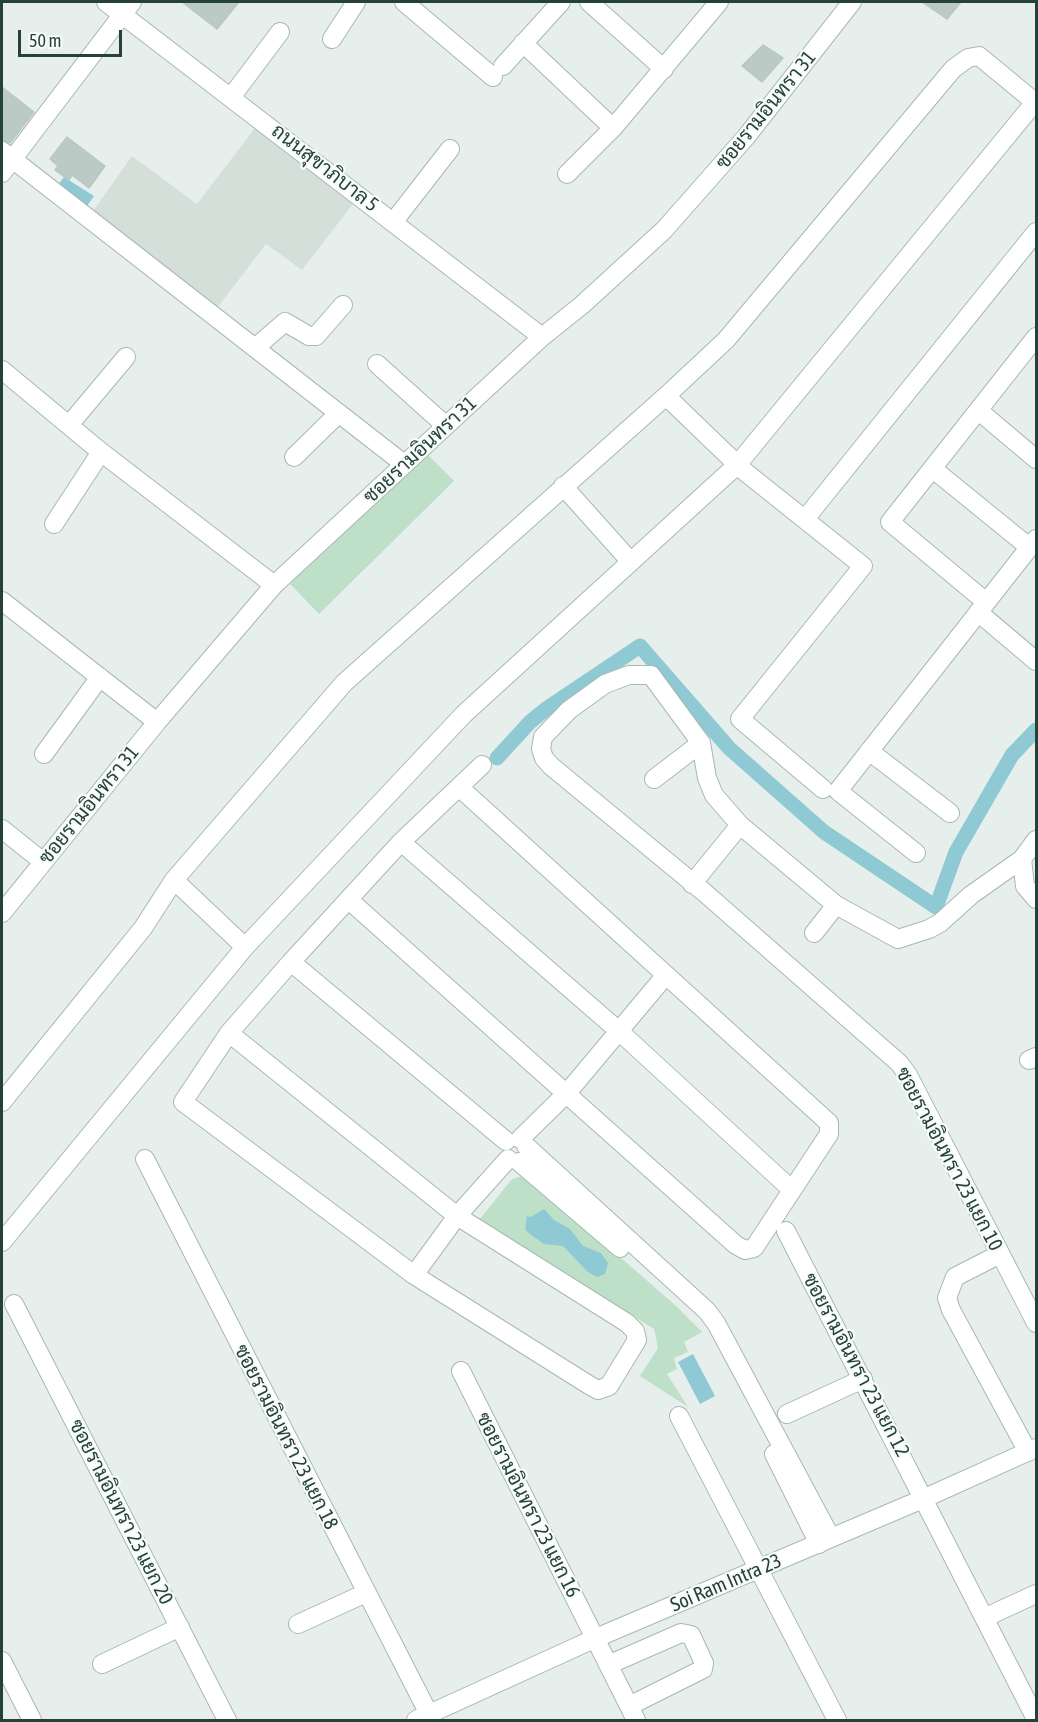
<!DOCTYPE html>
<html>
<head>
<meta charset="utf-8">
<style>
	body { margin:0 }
	#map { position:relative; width:1038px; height:1722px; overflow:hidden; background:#e6efeb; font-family:"Asap Condensed",sans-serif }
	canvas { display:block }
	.frame { position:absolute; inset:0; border:3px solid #24423a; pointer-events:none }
	.scale { position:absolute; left:18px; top:30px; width:104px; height:27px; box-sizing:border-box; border:3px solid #24423a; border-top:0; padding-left:8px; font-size:18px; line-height:21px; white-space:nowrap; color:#24423a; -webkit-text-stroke:4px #f7fbf9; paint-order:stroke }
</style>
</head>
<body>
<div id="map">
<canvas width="1038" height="1722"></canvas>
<div class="frame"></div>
<div class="scale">50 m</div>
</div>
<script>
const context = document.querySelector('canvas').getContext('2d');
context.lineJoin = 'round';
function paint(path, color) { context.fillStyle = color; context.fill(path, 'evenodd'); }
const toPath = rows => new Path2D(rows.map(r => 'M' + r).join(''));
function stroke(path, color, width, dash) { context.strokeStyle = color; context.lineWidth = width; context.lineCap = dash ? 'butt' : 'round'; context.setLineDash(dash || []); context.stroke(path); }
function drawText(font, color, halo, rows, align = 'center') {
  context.font = font + ' "Asap Condensed",Sarabun,sans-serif'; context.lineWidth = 4.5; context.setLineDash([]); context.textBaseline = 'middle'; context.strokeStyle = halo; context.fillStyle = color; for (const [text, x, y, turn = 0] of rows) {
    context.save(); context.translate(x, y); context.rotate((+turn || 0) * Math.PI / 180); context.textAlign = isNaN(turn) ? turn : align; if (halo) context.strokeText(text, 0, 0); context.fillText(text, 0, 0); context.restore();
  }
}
const built = toPath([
	[255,128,353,204,302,270,266,244,217,308,91,214,132,156,197,204]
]);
const green = toPath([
	[425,452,454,481,319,614,290,584],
	[526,1175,675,1305,702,1332,684,1342,688,1352,674,1358,677,1369,667,1374,688,1407,640,1376,658,1348,654,1329,479,1220,512,1179]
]);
const water = toPath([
	[64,177,94,196,87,206,58,185],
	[544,1209,554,1220,570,1229,583,1246,601,1253,608,1263,605,1274,597,1277,588,1272,563,1246,544,1244,530,1234,525,1229,527,1216,531,1217],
	[693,1354,715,1396,700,1404,678,1362]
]);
const canal = toPath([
	[497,758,530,722,546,709,640,646,729,748,824,832,936,907,956,852,1012,755,1036,730]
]);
const building = toPath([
	[182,2,239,2,217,29,182,2],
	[922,2,961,2,947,19,922,2],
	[763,45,783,58,762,82,742,66,763,45],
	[2,87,34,112,10,143,2,140,2,87],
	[67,137,105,166,89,188,72,175,69,180,55,170,58,166,50,159,67,137]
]);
const minor = toPath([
	[106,2,542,337],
	[404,2,493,77],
	[589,2,664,69],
	[332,39,356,2],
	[523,43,613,128],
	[503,66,561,2],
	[232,96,280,32],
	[2,151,404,464],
	[2,173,132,2],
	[567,174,613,128,719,2],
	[394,221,450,149],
	[255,348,285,322,309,336,316,336,343,305],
	[377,364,446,426],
	[2,370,101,452,274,585],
	[666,396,744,471,863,566,740,719,823,789],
	[979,411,1036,459],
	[69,425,126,357],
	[294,457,339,413],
	[933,469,1029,547],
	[563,486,631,562],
	[805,519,1036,232],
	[54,524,101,452],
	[2,601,157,722],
	[986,602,890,522,1036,337],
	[978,612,1036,661],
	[869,751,950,813],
	[44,754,100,677],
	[654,779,701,743],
	[2,829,42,861],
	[1036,840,1022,859,1025,886,1036,899],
	[401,842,620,1032,792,1190],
	[916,853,838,791,1036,539],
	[1022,859,971,895,940,923,929,929,898,939,836,905,740,825,714,795,707,778,701,743,651,675,629,675,605,684,569,710,543,737,541,749,544,758,551,766,705,893,899,1063,908,1075,1036,1323],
	[174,880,245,947],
	[692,884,740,825],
	[349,900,736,1245,745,1250,754,1248,829,1134,829,1123,459,787],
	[2,913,157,722,274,585,542,337,582,305,664,230,746,137,852,2],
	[814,933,836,905],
	[291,962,506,1141],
	[229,1033,457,1216,627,1323,635,1331,637,1340,609,1386,598,1390,589,1385,414,1275,183,1102,229,1033,291,962,401,842,482,765],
	[1029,1060,1036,1057],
	[2,1102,143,928,174,880,344,683,666,396,726,340,953,69,968,58,979,56,1036,103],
	[520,1139,567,1093,665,976],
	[526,1146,707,1311,716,1323,831,1538],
	[145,1159,432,1720],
	[519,1162,620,1248],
	[786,1231,1036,1719],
	[2,1242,245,947,464,714,737,465,1035,102],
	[1000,1254,955,1277,947,1298,951,1310,1028,1452],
	[414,1275,457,1216,508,1159],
	[14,1304,227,1720],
	[461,1371,636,1720],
	[787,1414,863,1379],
	[679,1416,837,1720],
	[774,1454,819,1544],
	[986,1617,1036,1594],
	[298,1624,366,1593],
	[2,1661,32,1720],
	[102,1664,180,1627],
	[608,1665,681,1633,691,1635,704,1663,703,1669,629,1706],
	[416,1720,596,1638,925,1498,1036,1448]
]);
const streetNames = [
	["ซอยรามอินทรา 31",766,110,-51],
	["ถนนสุขาภิบาล 5",325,168,38],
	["ซอยรามอินทรา 31",420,450,-43],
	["ซอยรามอินทรา 31",89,805,-51],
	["ซอยรามอินทรา 23 แยก 10",949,1159,62],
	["ซอยรามอินทรา 23 แยก 12",856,1365,62],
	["ซอยรามอินทรา 23 แยก 18",286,1437,63],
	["ซอยรามอินทรา 23 แยก 16",528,1505,63],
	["ซอยรามอินทรา 23 แยก 20",121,1512,63],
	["Soi Ram Intra 23",726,1583,-23]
];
paint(built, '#d4dfda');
paint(green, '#bfe0c8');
paint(water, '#8ec9d4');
stroke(canal, '#8ec9d4', 15);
paint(building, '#bbcac4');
stroke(building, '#b8c9c2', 1.5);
stroke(minor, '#a8b8b2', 20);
stroke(minor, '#fff', 18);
drawText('20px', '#24423a', '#f7fbf9', streetNames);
</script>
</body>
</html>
